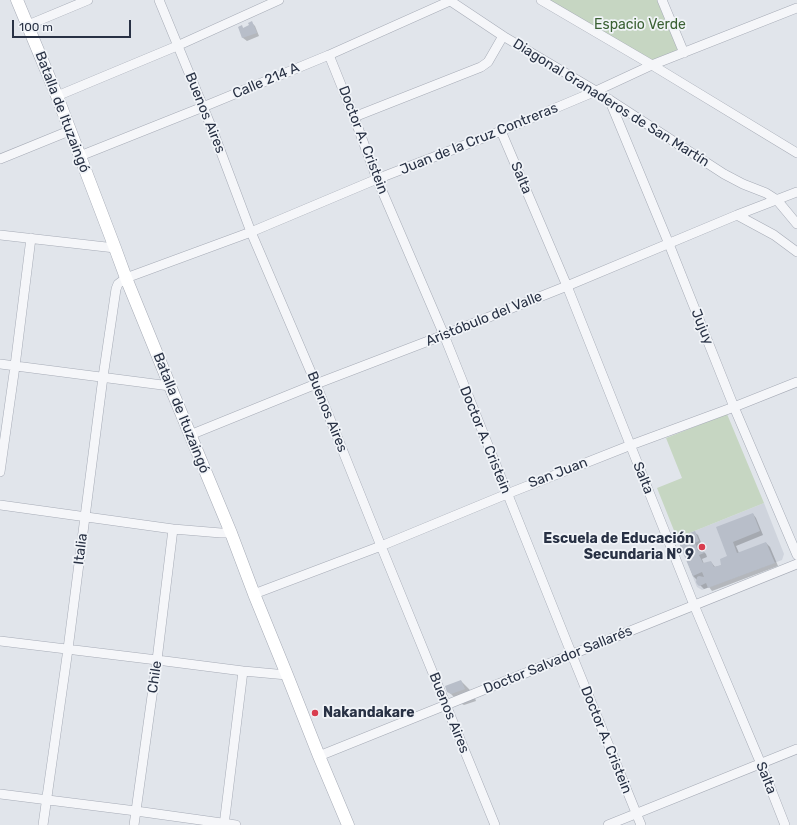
<!DOCTYPE html>
<html>
<head>
<meta charset="utf-8">
<style>
	body { margin:0 }
	#map { position:relative; width:797px; height:825px; overflow:hidden; background:#e1e5eb; font-family:Rubik,sans-serif }
	canvas { display:block }
	.scale { position:absolute; left:12px; top:20px; width:119px; height:18px; box-sizing:border-box; border:2px solid #283144; border-top:0; padding-left:5px; font-size:12px; line-height:14px; white-space:nowrap; color:#283144; -webkit-text-stroke:3px #f1f4f8; paint-order:stroke }
</style>
</head>
<body>
<div id="map">
<canvas width="797" height="825"></canvas>
<div class="scale">100 m</div>
</div>
<script>
const context = document.querySelector('canvas').getContext('2d');
context.lineJoin = 'round';
function paint(path, color) { context.fillStyle = color; context.fill(path, 'evenodd'); }
const toPath = rows => new Path2D(rows.map(r => 'M' + r).join(''));
function stroke(path, color, width, dash) { context.strokeStyle = color; context.lineWidth = width; context.lineCap = dash ? 'butt' : 'round'; context.setLineDash(dash || []); context.stroke(path); }
function drawText(font, color, halo, rows, align = 'center') {
  context.font = font + ' Rubik,sans-serif'; context.lineWidth = 3.5; context.setLineDash([]); context.textBaseline = 'middle'; context.strokeStyle = halo; context.fillStyle = color; for (const [text, x, y, turn = 0] of rows) {
    context.save(); context.translate(x, y); context.rotate((+turn || 0) * Math.PI / 180); context.textAlign = isNaN(turn) ? turn : align; if (halo) context.strokeText(text, 0, 0); context.fillText(text, 0, 0); context.restore();
  }
}
const built = toPath([
	[764,503,784,554,782,560,702,590,697,587,677,538]
]);
const green = toPath([
	[549,0,657,0,678,50,652,61],
	[727,414,764,503,677,538,657,488,682,478,666,438]
]);
const shadow = toPath([
	[251,22,255,26,259,36,247,41,243,38,239,27,241,26,244,29,250,26],
	[753,514,756,518,763,535,736,546,739,553,766,543,770,547,778,566,712,591,709,587,707,588,704,589,697,582,697,580,693,576,678,538,694,532,698,535,702,545,698,547,700,551,702,550,706,554,707,557,702,559,704,564,711,562,715,567,723,565,729,557,717,528],
	[461,681,473,693,476,701,464,705,460,703,448,691]
]);
const building = toPath([
	[252,21,257,33,242,38,238,27,242,25,243,28,249,25,248,23],
	[753,513,760,531,733,542,737,553,766,542,775,563,708,588,706,583,702,585,699,586,697,584,696,582,697,577,699,576,704,577,702,572,693,576,677,538,695,531,699,541,695,543,698,551,702,549,704,553,699,555,703,563,711,561,714,567,721,565,720,559,727,556,716,527],
	[461,680,465,689,451,694,447,692,445,686]
]);
const minor = toPath([
	[159,0,213,131,251,232,316,384,381,546,495,825],
	[449,0,503,36,596,91,724,174,743,184,766,193,777,200,797,224],
	[541,0,652,65,797,153],
	[662,0,684,53],
	[28,25,88,0],
	[329,55,354,117,377,179,444,335,572,655,641,825],
	[57,96,177,46,279,0],
	[609,99,669,244,734,407,797,555],
	[354,117,481,67,488,62,503,36],
	[501,131,567,286,694,605,761,764,785,825],
	[80,156,203,107,329,55,450,1],
	[0,159,69,131],
	[737,215,774,235,797,252],
	[0,235,115,248],
	[0,364,170,386],
	[190,435,316,384,444,335,567,286,737,215,797,192],
	[0,472,15,366,31,238],
	[0,505,173,529,221,533,231,533],
	[254,594,381,546,507,494,631,445,734,407,797,382],
	[0,641,157,660,243,671,287,675],
	[319,756,797,564],
	[0,794,136,811,236,825],
	[43,825,68,649,103,377,116,289,118,284,126,278,251,232,377,179,501,131,596,91,652,65,797,8],
	[134,825,157,660,173,529],
	[224,825,243,671],
	[608,825,797,749]
]);
const secondary = toPath([
	[17,0,57,96,115,248,126,278,170,386,231,533,254,594,287,675,319,756,348,825]
]);
const markers = [
	[702,547,4,"#d93d4f"],
	[315,713,4,"#d93d4f"]
];
const parkNames = [
	["Espacio Verde",640,25]
];
const streetNames = [
	["Calle 214 A",266,81,-23],
	["Diagonal Granaderos de San Martín",611,103,32],
	["Batalla de Ituzaingó",62,112,69],
	["Buenos Aires",205,113,68],
	["Juan de la Cruz Contreras",479,139,-22],
	["Doctor A. Cristein",363,140,69],
	["Salta",521,178,67],
	["Aristóbulo del Valle",484,319,-22],
	["Jujuy",702,327,68],
	["Buenos Aires",327,412,68],
	["Batalla de Ituzaingó",181,413,68],
	["Doctor A. Cristein",485,440,68],
	["San Juan",558,473,-21],
	["Salta",643,478,68],
	["Italia",81,549,-83],
	["Doctor Salvador Sallarés",558,660,-22],
	["Chile",155,677,-82],
	["Buenos Aires",449,713,68],
	["Doctor A. Cristein",606,740,68],
	["Salta",766,778,68]
];
const poiNames = [
	["Escuela de Educación",694,539],
	["Secundaria N° 9",694,555],
	["Nakandakare",323,713,"left"]
];
paint(built, '#cfd4dd');
paint(green, '#c6d6c2');
paint(shadow, '#0003');
paint(building, '#b8bec9');
stroke(minor, '#a6abb6', 10);
stroke(secondary, '#a6abb6', 13);
stroke(minor, '#f5f6f9', 9);
stroke(secondary, '#fff', 12);
for (const [x, y, r, color] of markers) { const dot = new Path2D(); dot.arc(x, y, r, 0, 2 * Math.PI); context.fillStyle = color; context.fill(dot); stroke(dot, '#f1f4f8', 1.5); }
drawText('14px', '#3b6134', '#f1f4f8', parkNames);
drawText('14px', '#283144', '#f1f4f8', streetNames);
drawText('bold 14px', '#283144', '#f1f4f8', poiNames, 'right');
</script>
</body>
</html>
